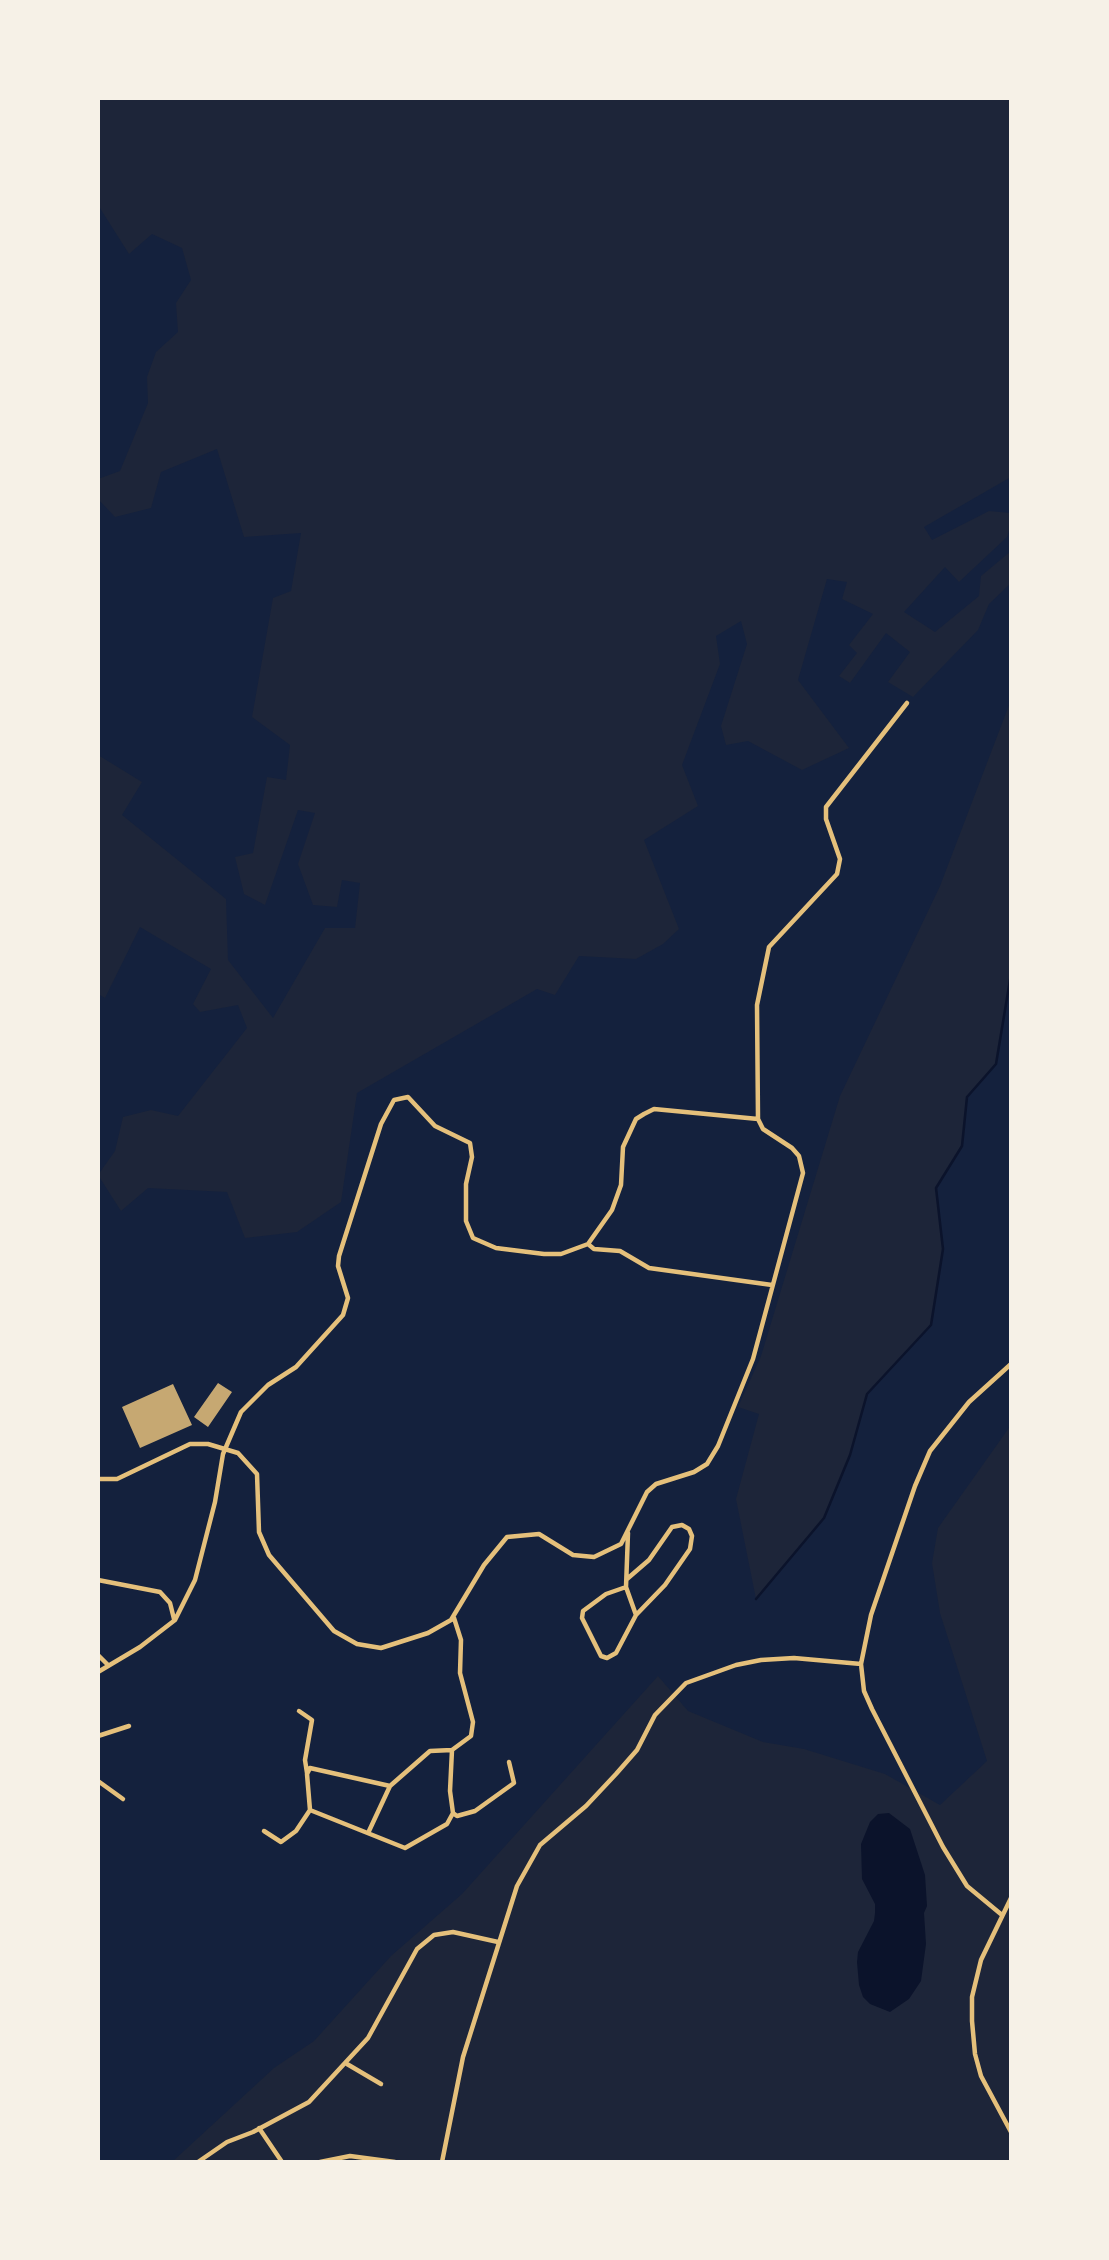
<!DOCTYPE html>
<html>
<head>
<meta charset="utf-8">
<style>
	body { margin:0 }
	#map { position:relative; width:1109px; height:2260px; overflow:hidden; background:#14213d; font-family:"Fira Sans",sans-serif }
	canvas { display:block }
	.frame { position:absolute; inset:0; border:100px solid #f6f1e7; pointer-events:none }
</style>
</head>
<body>
<div id="map">
<canvas width="1109" height="2260"></canvas>
<div class="frame"></div>
</div>
<script>
const context = document.querySelector('canvas').getContext('2d');
context.lineJoin = 'round';
function paint(path, color) { context.fillStyle = color; context.fill(path, 'evenodd'); }
const toPath = rows => new Path2D(rows.map(r => 'M' + r).join(''));
function stroke(path, color, width, dash) { context.strokeStyle = color; context.lineWidth = width; context.lineCap = dash ? 'butt' : 'round'; context.setLineDash(dash || []); context.stroke(path); }
const green = toPath([
	[98,98,1011,98,1011,477,924,527,932,540,989,511,1011,513,1011,525,1007,537,959,582,945,567,904,612,935,632,979,596,981,576,1011,551,1011,583,989,604,978,630,913,697,888,682,910,652,886,633,850,683,839,676,857,653,849,645,873,614,842,599,847,582,827,579,798,680,849,748,802,770,748,741,726,745,721,726,747,644,741,621,716,636,720,664,682,765,698,806,644,840,679,929,663,944,636,959,579,956,555,995,537,989,357,1093,341,1202,297,1232,245,1238,227,1192,148,1188,121,1211,98,1175,115,1151,123,1117,151,1110,178,1116,247,1028,238,1005,200,1012,193,1004,211,969,140,927,105,998,98,994,98,755,142,782,122,815,226,899,228,960,273,1018,325,928,355,928,360,883,342,880,337,907,313,905,298,864,315,813,298,810,265,905,244,894,235,857,253,853,267,777,286,780,290,745,252,717,273,598,291,591,301,533,244,537,217,449,161,472,151,508,115,517,98,499,98,479,120,471,148,403,147,377,156,352,178,332,176,303,191,280,182,248,152,234,129,254,98,205],
	[1011,700,1011,974,996,1064,967,1097,962,1146,937,1188,943,1249,931,1325,867,1394,850,1455,824,1518,756,1599,736,1499,759,1414,738,1407,761,1356,840,1096,940,886],
	[1011,1425,1011,2162,172,2162,274,2068,314,2041,391,1956,462,1894,658,1676,688,1711,763,1742,804,1749,885,1774,940,1805,987,1761,940,1613,932,1563,938,1528]
]);
const water = toPath([
	[889,1813,910,1829,925,1875,927,1906,924,1913,926,1944,921,1981,909,1999,890,2012,870,2004,863,1997,859,1985,857,1962,858,1952,874,1921,875,1913,875,1904,862,1879,861,1844,870,1822,878,1814]
]);
const stream = toPath([
	[756,1599,824,1518,850,1455,867,1394,931,1325,943,1249,936,1188,962,1146,967,1097,996,1064,1011,974]
]);
const building = toPath([
	[218,1383,232,1392,208,1427,194,1417],
	[173,1384,192,1425,140,1448,122,1407]
]);
const minor = toPath([
	[588,1244,594,1249,620,1251,649,1268,772,1285],
	[98,1479,117,1479,190,1444,208,1444,238,1453,257,1474,259,1532,269,1555,334,1631,357,1644,381,1648,428,1633,451,1620,484,1565,507,1537,539,1534,573,1555,594,1557,621,1544,647,1492,656,1484,694,1472,707,1464,718,1446,753,1359,803,1173,799,1156,792,1148,763,1129,758,1119,757,1005,769,947,837,874,840,859,826,819,826,807,907,703],
	[627,1579,649,1560,672,1527,682,1525,689,1529,692,1536,690,1549,665,1585,636,1615],
	[98,1580,160,1592,170,1603,174,1619],
	[626,1587,606,1594,583,1611,582,1618,601,1656,607,1658,616,1653,636,1615,626,1587,628,1533],
	[98,1655,108,1665],
	[98,1672,140,1647,175,1620,195,1580,215,1502,223,1454,241,1412,268,1385,296,1367,343,1315,348,1298,338,1266,339,1256,381,1124,394,1100,408,1097,435,1126,470,1143,472,1157,466,1184,466,1221,473,1238,496,1248,544,1254,561,1254,588,1244,612,1210,621,1185,623,1147,636,1119,644,1114,654,1109,758,1119],
	[299,1711,312,1720,305,1760,307,1773],
	[98,1736,129,1726],
	[452,1750,450,1791,453,1813,457,1816,475,1811,514,1783,509,1762],
	[98,1781,123,1799],
	[310,1810,405,1848,447,1824,453,1813],
	[264,1831,281,1842,296,1831,310,1810,307,1774,310,1768,390,1786,430,1751,452,1750,471,1736,473,1722,460,1673,461,1640,454,1618],
	[369,1831,390,1786],
	[1011,1898,981,1960,972,1997,972,2021,975,2054,981,2076,1011,2132],
	[1002,1915,967,1886,943,1847,872,1709,864,1691,861,1664,871,1615,915,1486,930,1451,969,1402,1011,1364],
	[347,2064,381,2084],
	[259,2128,282,2162],
	[198,2162,227,2142,253,2132,309,2102,368,2038,417,1949,434,1935,453,1932,498,1942],
	[320,2162,350,2156,395,2162],
	[442,2162,463,2057,517,1886,540,1845,586,1806,616,1774,637,1750,655,1715,686,1683,736,1665,761,1660,794,1658,861,1664]
]);
paint(green, '#1d2539');
paint(water, '#0b132b');
stroke(stream, '#0b132b', 2.5);
paint(building, '#c6a872');
stroke(minor, '#e5c07b', 4.5);
</script>
</body>
</html>
